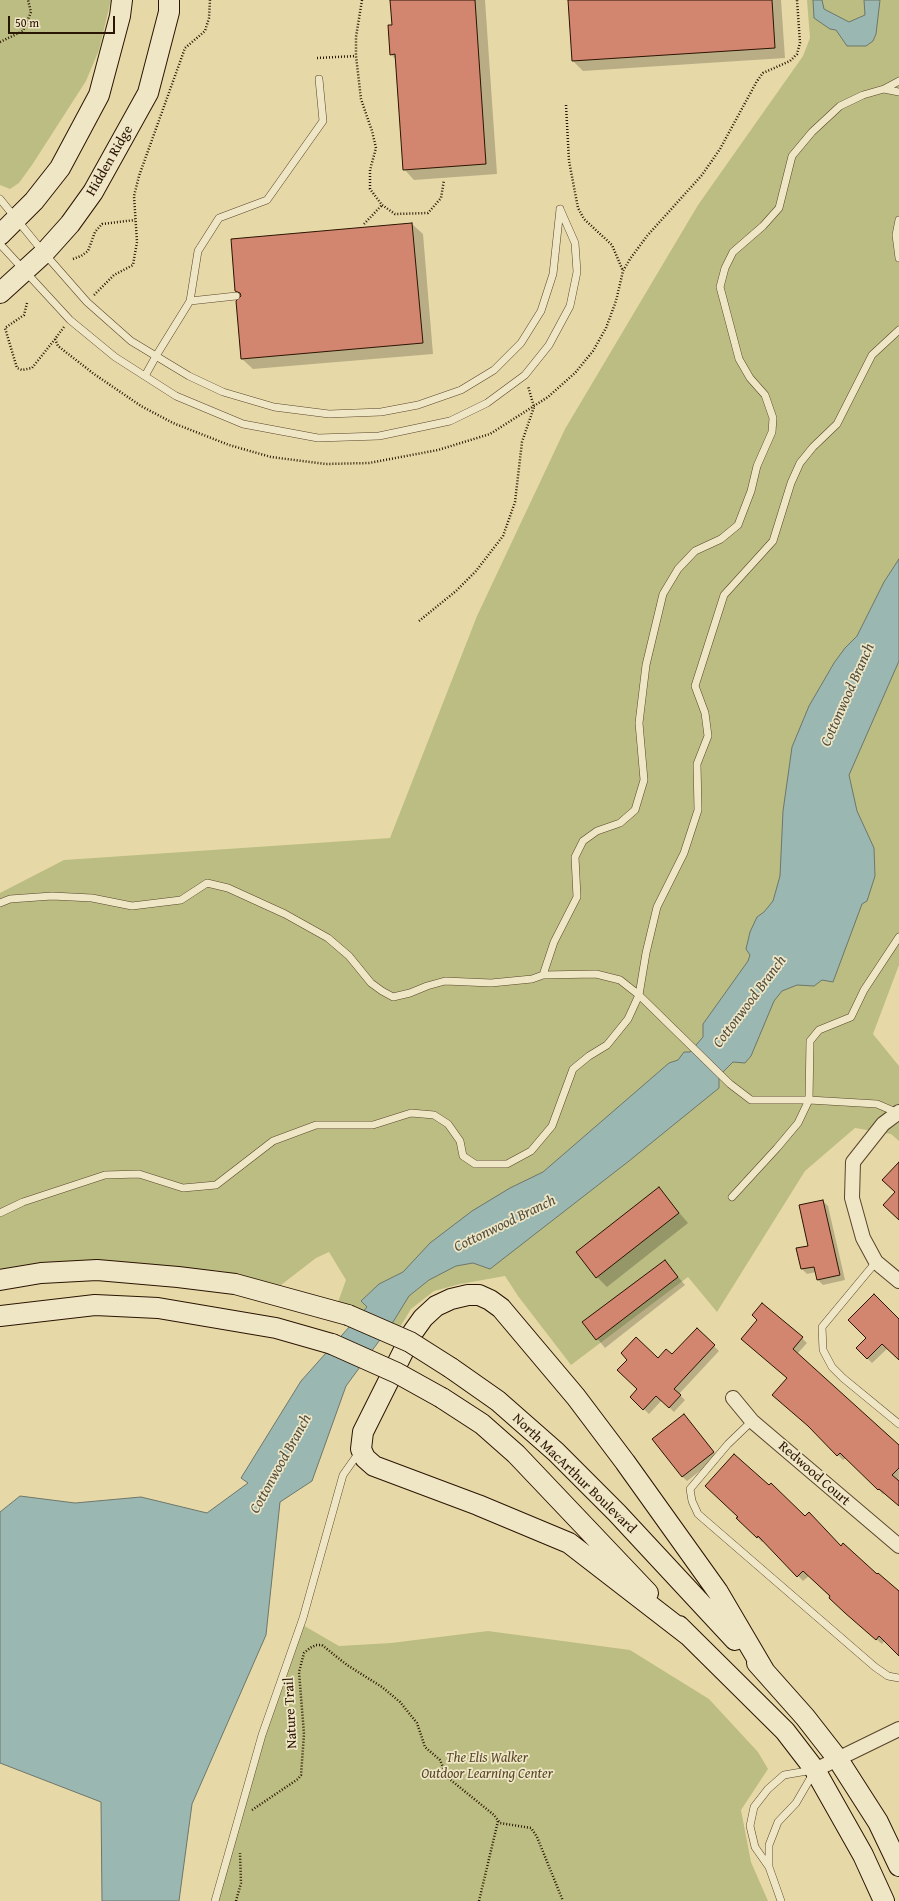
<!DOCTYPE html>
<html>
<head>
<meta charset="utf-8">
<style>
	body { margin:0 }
	#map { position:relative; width:899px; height:1901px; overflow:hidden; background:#e7d9a7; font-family:"Gentium Book Plus",serif }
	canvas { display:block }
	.scale { position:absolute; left:8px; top:16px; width:107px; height:18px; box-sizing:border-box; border:2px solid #2a1402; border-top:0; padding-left:5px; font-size:12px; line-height:14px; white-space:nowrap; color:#2a1402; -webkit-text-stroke:3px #efe6c6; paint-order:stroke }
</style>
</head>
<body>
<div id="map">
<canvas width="899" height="1901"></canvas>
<div class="scale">50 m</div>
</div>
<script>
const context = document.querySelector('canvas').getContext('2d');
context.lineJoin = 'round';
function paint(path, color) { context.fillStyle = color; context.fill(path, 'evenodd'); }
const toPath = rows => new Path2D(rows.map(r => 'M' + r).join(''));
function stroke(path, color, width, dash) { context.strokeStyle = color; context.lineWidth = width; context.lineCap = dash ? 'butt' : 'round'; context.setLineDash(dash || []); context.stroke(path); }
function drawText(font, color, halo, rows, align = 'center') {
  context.font = font + ' "Gentium Book Plus",serif'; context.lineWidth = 3.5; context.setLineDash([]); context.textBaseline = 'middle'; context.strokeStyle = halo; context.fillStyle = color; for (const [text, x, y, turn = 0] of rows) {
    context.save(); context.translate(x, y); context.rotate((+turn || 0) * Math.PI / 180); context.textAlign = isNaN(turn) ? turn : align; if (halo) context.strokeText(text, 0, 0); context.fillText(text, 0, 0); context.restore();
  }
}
const green = toPath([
	[0,0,111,0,99,50,86,81,32,165,19,183,10,189,0,185],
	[807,0,899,0,899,965,873,1034,899,1066,899,1141,891,1134,855,1128,805,1171,717,1312,688,1277,571,1365,518,1296,505,1276,460,1284,434,1291,411,1309,400,1327,338,1302,346,1280,329,1252,316,1258,281,1285,222,1271,94,1260,0,1269,0,893,64,860,390,838,477,616,565,429,698,205,803,56,810,38],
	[301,1624,339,1646,391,1643,488,1631,630,1650,709,1699,758,1752,768,1769,741,1810,751,1862,768,1901,214,1901,256,1756]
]);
const water = toPath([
	[813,0,822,0,824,9,849,22,865,15,864,0,880,0,876,34,873,41,866,46,847,46,836,30,830,29,814,18,813,0],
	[899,559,899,661,849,775,857,811,874,848,875,876,867,901,862,904,833,982,822,980,814,986,797,985,782,991,774,1001,751,1056,745,1063,733,1062,719,1076,719,1088,629,1161,490,1269,473,1263,456,1266,429,1280,409,1296,393,1322,346,1386,312,1481,280,1502,266,1635,192,1804,179,1901,102,1901,101,1802,0,1763,0,1512,20,1496,75,1503,141,1497,207,1513,248,1483,241,1478,301,1381,367,1307,361,1301,379,1284,403,1272,430,1243,472,1211,510,1188,543,1172,669,1063,678,1060,684,1052,690,1052,703,1037,703,1024,748,961,750,955,746,949,750,932,757,917,764,912,773,901,780,876,783,811,792,747,809,706,834,663,845,648,857,636,884,582,899,559]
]);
const shadow = toPath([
	[391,0,485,0,497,174,414,180,404,169,396,60,391,54,393,26],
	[569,0,781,0,785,58,583,71,573,61],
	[412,224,423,234,433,354,253,369,242,359,242,296,236,291],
	[659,1189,688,1223,607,1287,597,1277],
	[823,1201,828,1206,845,1280,823,1285,818,1280,816,1272,807,1274,802,1269],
	[665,1261,685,1285,605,1348,584,1322],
	[899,1321,899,1359,887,1349,872,1363,857,1348],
	[697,1330,719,1351,679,1394,685,1400,674,1412,662,1400,649,1414,631,1397,639,1389,658,1359,672,1356],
	[802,1338,807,1343,797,1354,899,1447,899,1505,885,1493,883,1494,846,1458,843,1460,813,1430,788,1379,742,1339],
	[684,1415,718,1457,687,1481,682,1476],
	[738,1518,805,1518,899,1592,899,1655,885,1640,882,1644,851,1618,809,1576,803,1581,764,1541,762,1542]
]);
const building = toPath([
	[390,0,475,0,486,164,403,170,395,54,390,55,388,25,392,25,390,0],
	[568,0,772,0,775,48,572,61,568,0],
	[412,223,423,343,241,359,236,301,241,296,240,293,235,291,231,239,412,223],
	[899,1162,899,1220,883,1205,895,1192,882,1180,899,1162],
	[659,1187,679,1213,596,1278,576,1252,659,1187],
	[823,1200,840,1275,817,1280,814,1267,801,1269,796,1248,808,1246,799,1205,823,1200],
	[665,1260,678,1277,596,1340,582,1322,665,1260],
	[874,1294,899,1319,899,1360,882,1344,867,1359,856,1348,866,1338,848,1320,874,1294],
	[762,1303,803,1337,793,1349,899,1445,899,1468,892,1475,899,1481,899,1506,879,1489,878,1490,840,1453,837,1456,808,1426,772,1395,787,1378,741,1339,757,1320,752,1315,762,1303],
	[697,1328,715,1345,674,1389,681,1395,669,1408,656,1396,643,1410,630,1397,637,1389,617,1370,627,1360,621,1353,636,1337,658,1358,666,1349,672,1354,697,1328],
	[684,1414,714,1452,682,1477,652,1439,684,1414],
	[734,1454,769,1485,771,1483,805,1516,809,1512,841,1546,843,1543,877,1574,878,1573,899,1591,899,1656,879,1636,876,1640,845,1613,829,1598,830,1596,803,1571,797,1577,758,1536,757,1538,736,1518,738,1517,705,1486,734,1454]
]);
const path = toPath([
	[362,0,356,37,356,56,361,99,372,131,376,148,370,170,370,189,382,205,395,214,428,213,441,198,444,180],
	[0,42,23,31,31,12,28,0],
	[317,58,356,56],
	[566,105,569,161,578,208,584,219,612,245,623,271],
	[364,224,382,205],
	[73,259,81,256,88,251,95,232,102,224,135,220],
	[94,295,114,275,133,265,137,242,134,196,139,176,185,48,205,31,209,18,210,0],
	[27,303,24,315,5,328,17,368,22,370,32,368,55,339],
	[64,327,55,339,58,346,94,374,141,406,173,423,229,445,271,457,326,464,369,463,438,450,490,434,548,397,575,373,593,351,606,328,616,301,623,271,630,259,647,236,702,175,720,149,757,81,763,73,790,61,797,54,800,43,797,0],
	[419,621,456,591,476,571,503,536,515,502,522,442,534,407,528,386],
	[252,1810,298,1779,301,1775,304,1734,299,1672,304,1653,310,1648,316,1645,322,1645,347,1665,382,1687,400,1702,417,1723,425,1747,440,1760,447,1777,494,1815,500,1823,531,1828,537,1837,563,1901],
	[236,1901,241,1883,240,1853],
	[479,1901,498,1821]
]);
const service = toPath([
	[884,89,899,81],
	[0,199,44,253,87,302,131,341,189,376,223,392,274,407,329,414,381,412,418,405,461,390,494,370,521,343,541,311,553,274,560,209],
	[899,220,896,235,899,258],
	[0,244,70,320,115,357,176,396,243,424,318,438,379,436,450,421,487,403,525,375,549,345,570,306,577,272,575,243,560,209],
	[190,301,236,296],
	[145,376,156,356,190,301,198,251,219,218,267,200,323,121,319,79],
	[0,903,10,899,52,896,92,898,132,906,181,900,207,883,228,888,285,914,328,938,349,956,371,983,382,991,393,997,410,993,427,986,445,981,491,983,532,979,543,975,596,974,620,980,639,995,730,1084,751,1100,809,1100,877,1104,898,1113],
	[543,975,554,942,577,897,575,857,583,841,597,831,620,823,635,810,644,780,639,723,646,665,663,594,678,569,695,551,721,539,738,525,751,491,757,466,772,432,773,418,765,395,750,378,739,359,720,287,725,268,733,252,763,226,779,208,792,156,812,132,840,106,863,95,884,89,899,92],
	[732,1197,777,1148,798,1123,809,1100,810,1041,819,1030,851,1017,864,990,899,937],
	[0,1213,23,1202,105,1175,139,1174,183,1188,216,1185,273,1141,316,1125,373,1125,411,1113,434,1115,448,1124,460,1141,463,1156,475,1164,507,1164,531,1151,552,1126,573,1069,589,1056,607,1045,628,1019,639,995,646,953,657,907,684,853,698,810,697,764,708,736,705,713,695,686,724,595,773,541,791,483,800,463,813,447,837,424,872,355,899,330],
	[876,1262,822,1327,823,1350,832,1367,843,1378,899,1424],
	[752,1421,728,1444,690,1489,692,1501,698,1514,875,1667,888,1676,899,1678],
	[769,1867,769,1845,778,1822,796,1803,814,1772],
	[215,1901,262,1735,303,1618,343,1475,360,1451],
	[781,1901,769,1867,755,1847,750,1826,754,1807,768,1789,784,1775,813,1770]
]);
const minor = toPath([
	[899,1112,883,1124,853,1162,852,1198,863,1238,876,1262,899,1281],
	[733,1398,752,1421,899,1546],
	[815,1770,899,1729]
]);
const secondary = toPath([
	[0,235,34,201,60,168,99,95,120,16,122,0],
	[0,293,44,253,70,224,93,192,148,93,169,12,169,0],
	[0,1280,41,1273,97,1270,178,1277,235,1284,348,1315],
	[0,1316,95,1305,158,1308,276,1328,332,1344],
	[451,1368,498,1401,556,1452,617,1513,735,1640],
	[442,1398,482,1424,516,1454,648,1593],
	[679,1626,785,1731,815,1770,863,1855,884,1901],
	[688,1635,569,1543,478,1505,374,1466,365,1458,361,1449,363,1432,413,1332,423,1318,436,1306,451,1299,468,1295,479,1295,490,1300,501,1308,576,1397,625,1462,718,1592,765,1672],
	[757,1663,805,1717,837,1758,878,1822,899,1866]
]);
const secondaryBridge = toPath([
	[348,1315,410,1342,451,1368],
	[332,1344,397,1373,442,1398]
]);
const streetNames = [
	["Hidden Ridge",110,161,-60],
	["North MacArthur Boulevard",574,1474,44],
	["Redwood Court",814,1474,41],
	["Nature Trail",291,1713,-93]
];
const parkNames = [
	["The Elis Walker",487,1758],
	["Outdoor Learning Center",487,1774]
];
const waterNames = [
	["Cottonwood Branch",848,695,-66],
	["Cottonwood Branch",750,1002,-53],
	["Cottonwood Branch",505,1224,-26],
	["Cottonwood Branch",281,1464,-61]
];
paint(green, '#bcbd82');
paint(water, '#9ab8b1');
stroke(water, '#6d766b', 1);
paint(shadow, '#0003');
paint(building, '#d2856f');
stroke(building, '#2a1402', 1);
stroke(service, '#59452b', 8);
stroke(minor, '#59452b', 16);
stroke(secondary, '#2a1402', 22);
stroke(path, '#2a1402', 2.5, [1, 2]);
stroke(service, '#efe6c6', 7);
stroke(minor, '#efe6c6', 14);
stroke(secondary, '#efe6c6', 20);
stroke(secondaryBridge, '#2a1402', 22, []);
stroke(secondaryBridge, '#efe6c6', 20);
drawText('14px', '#2a1402', '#efe6c6', streetNames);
drawText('italic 14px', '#564728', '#efe6c6', parkNames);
drawText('italic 15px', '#514d3f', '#efe6c6', waterNames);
</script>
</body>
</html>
